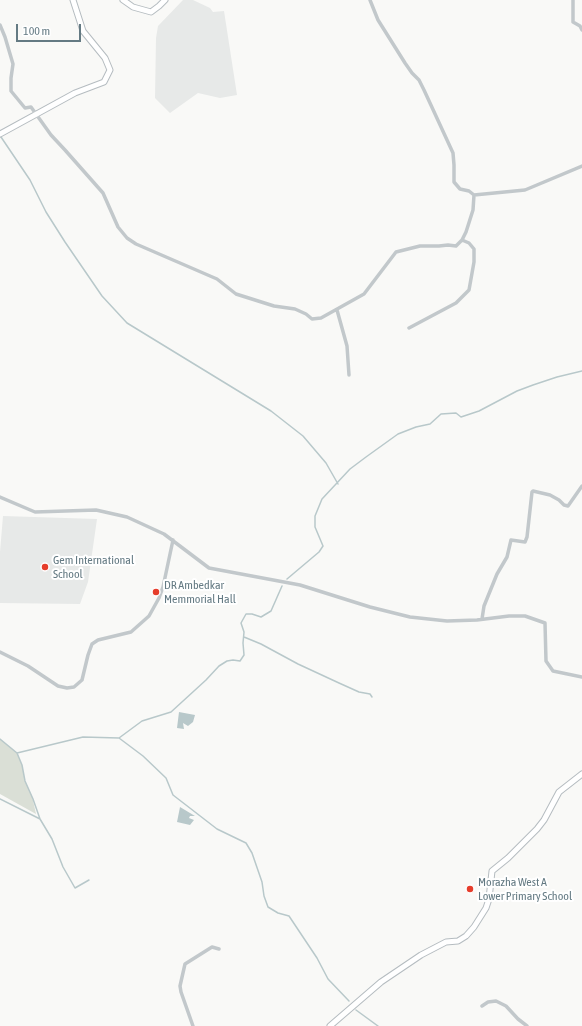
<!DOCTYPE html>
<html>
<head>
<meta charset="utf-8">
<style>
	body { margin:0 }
	#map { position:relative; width:582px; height:1026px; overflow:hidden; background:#f9f9f7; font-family:"Asap Condensed",sans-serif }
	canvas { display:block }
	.scale { position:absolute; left:16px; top:24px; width:65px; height:18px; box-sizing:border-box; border:2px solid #647a83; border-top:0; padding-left:5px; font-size:12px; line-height:14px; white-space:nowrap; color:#647a83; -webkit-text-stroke:3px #fff; paint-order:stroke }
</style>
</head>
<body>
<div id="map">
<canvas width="582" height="1026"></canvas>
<div class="scale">100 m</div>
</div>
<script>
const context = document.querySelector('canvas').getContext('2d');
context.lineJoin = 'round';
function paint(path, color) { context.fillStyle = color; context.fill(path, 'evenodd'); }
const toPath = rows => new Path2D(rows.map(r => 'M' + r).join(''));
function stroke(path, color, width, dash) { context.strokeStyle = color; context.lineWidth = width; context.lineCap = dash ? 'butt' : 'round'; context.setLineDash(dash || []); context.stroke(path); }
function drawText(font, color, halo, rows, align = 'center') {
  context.font = font + ' "Asap Condensed",sans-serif'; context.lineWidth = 4; context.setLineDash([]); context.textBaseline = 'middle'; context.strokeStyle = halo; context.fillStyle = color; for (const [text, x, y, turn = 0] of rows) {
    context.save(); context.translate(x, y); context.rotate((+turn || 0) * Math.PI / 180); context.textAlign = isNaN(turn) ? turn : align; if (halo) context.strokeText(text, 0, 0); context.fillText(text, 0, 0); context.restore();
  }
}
const built = toPath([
	[183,0,193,0,210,8,213,12,224,11,237,95,220,98,198,93,170,113,155,98,156,38,158,26],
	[3,516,97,519,88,582,80,604,0,603,0,552]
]);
const green = toPath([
	[0,739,17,753,22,765,25,781,32,796,36,814,0,794]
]);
const water = toPath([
	[179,712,195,715,193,722,188,726,183,723,184,729,177,728],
	[180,807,195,816,190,816,189,818,194,820,190,825,177,822]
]);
const stream = toPath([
	[1,137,30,180,46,212,65,242,102,296,127,323,271,411,303,436,326,463,338,484],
	[287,579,319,552,323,546,315,527,315,516,322,499,350,469,366,457,398,434,416,427,430,424,441,414,456,413,461,417,479,411,517,391,533,385,557,377,582,371],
	[244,637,261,644,298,664,339,683,359,692,370,694,372,697],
	[119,738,143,756,166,778,173,795,217,829,246,843,252,853,262,882,264,896,268,907,278,913,289,916,317,958,328,979,349,1001],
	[0,739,17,753,83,737,119,738,142,721,171,712,206,680,219,666,227,661,233,660,240,661,244,655,243,643,244,632,241,623,246,614,252,614,261,617,271,611,282,586],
	[17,753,22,765,25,781,33,799,40,819],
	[0,799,40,819,52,839,63,867,75,888,89,880],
	[356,1010,378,1026]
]);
const street = toPath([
	[573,0,573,22,580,26,582,30],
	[0,25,5,37,13,64,11,78,11,91,25,108,31,107,51,135,65,150,103,193,118,227,127,238,136,244,217,279,236,294,274,306,295,309,306,314,312,319,321,318,364,294,396,252,420,246,439,246,448,245,456,246,462,240,466,232,473,210,474,195,469,191,460,189,454,182,454,165,453,153,424,90,419,80,412,73,405,63,378,20,370,0],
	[474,195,525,190,582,166],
	[337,310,347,346,349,375],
	[409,328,456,303,469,290,474,262,474,249,469,243,462,240],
	[0,497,35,512,96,510,127,517,164,534,209,568,300,585,370,607,410,617,447,621,477,620,509,616,525,616,545,623,546,661,553,671,582,677],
	[482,619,484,606,497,574,507,557,511,540,525,542,527,537,532,492,533,491,550,495,559,500,564,505,568,506,582,486],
	[0,652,28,666,58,686,67,688,74,687,82,680,88,655,92,644,98,640,131,632,149,616,159,598,163,587,173,540],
	[482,1006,488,1002,496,1001,506,1006,518,1019,527,1026],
	[193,1026,181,992,180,986,185,964,212,947,219,949]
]);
const secondary = toPath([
	[123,0,133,7,151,12,159,6,165,0],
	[0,134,75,93,104,82,110,70,105,58,83,31,73,0],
	[330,1026,381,982,421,955,446,942,458,941,466,936,474,927,486,908,489,899,492,871,508,858,537,829,544,820,559,792,582,774]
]);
const markers = [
	[45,567,4,"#e63d2b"],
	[156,592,4,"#e63d2b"],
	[470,889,4,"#e63d2b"]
];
const poiNames = [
	["Gem International",53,560],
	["School",53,574],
	["DR Ambedkar",164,585],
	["Memmorial Hall",164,599],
	["Morazha West A",478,882],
	["Lower Primary School",478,896]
];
paint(built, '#e7e9e8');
paint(green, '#dadfd6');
paint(water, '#b8c8ca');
stroke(stream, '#b8c8ca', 1.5);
stroke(secondary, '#b5bcc0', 7);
stroke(street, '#c2c8cb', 3.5);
stroke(secondary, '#fff', 5);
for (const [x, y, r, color] of markers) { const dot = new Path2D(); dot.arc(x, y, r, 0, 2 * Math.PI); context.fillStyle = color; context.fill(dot); stroke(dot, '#fff', 1.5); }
drawText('12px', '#647a83', '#fff', poiNames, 'left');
</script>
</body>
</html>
